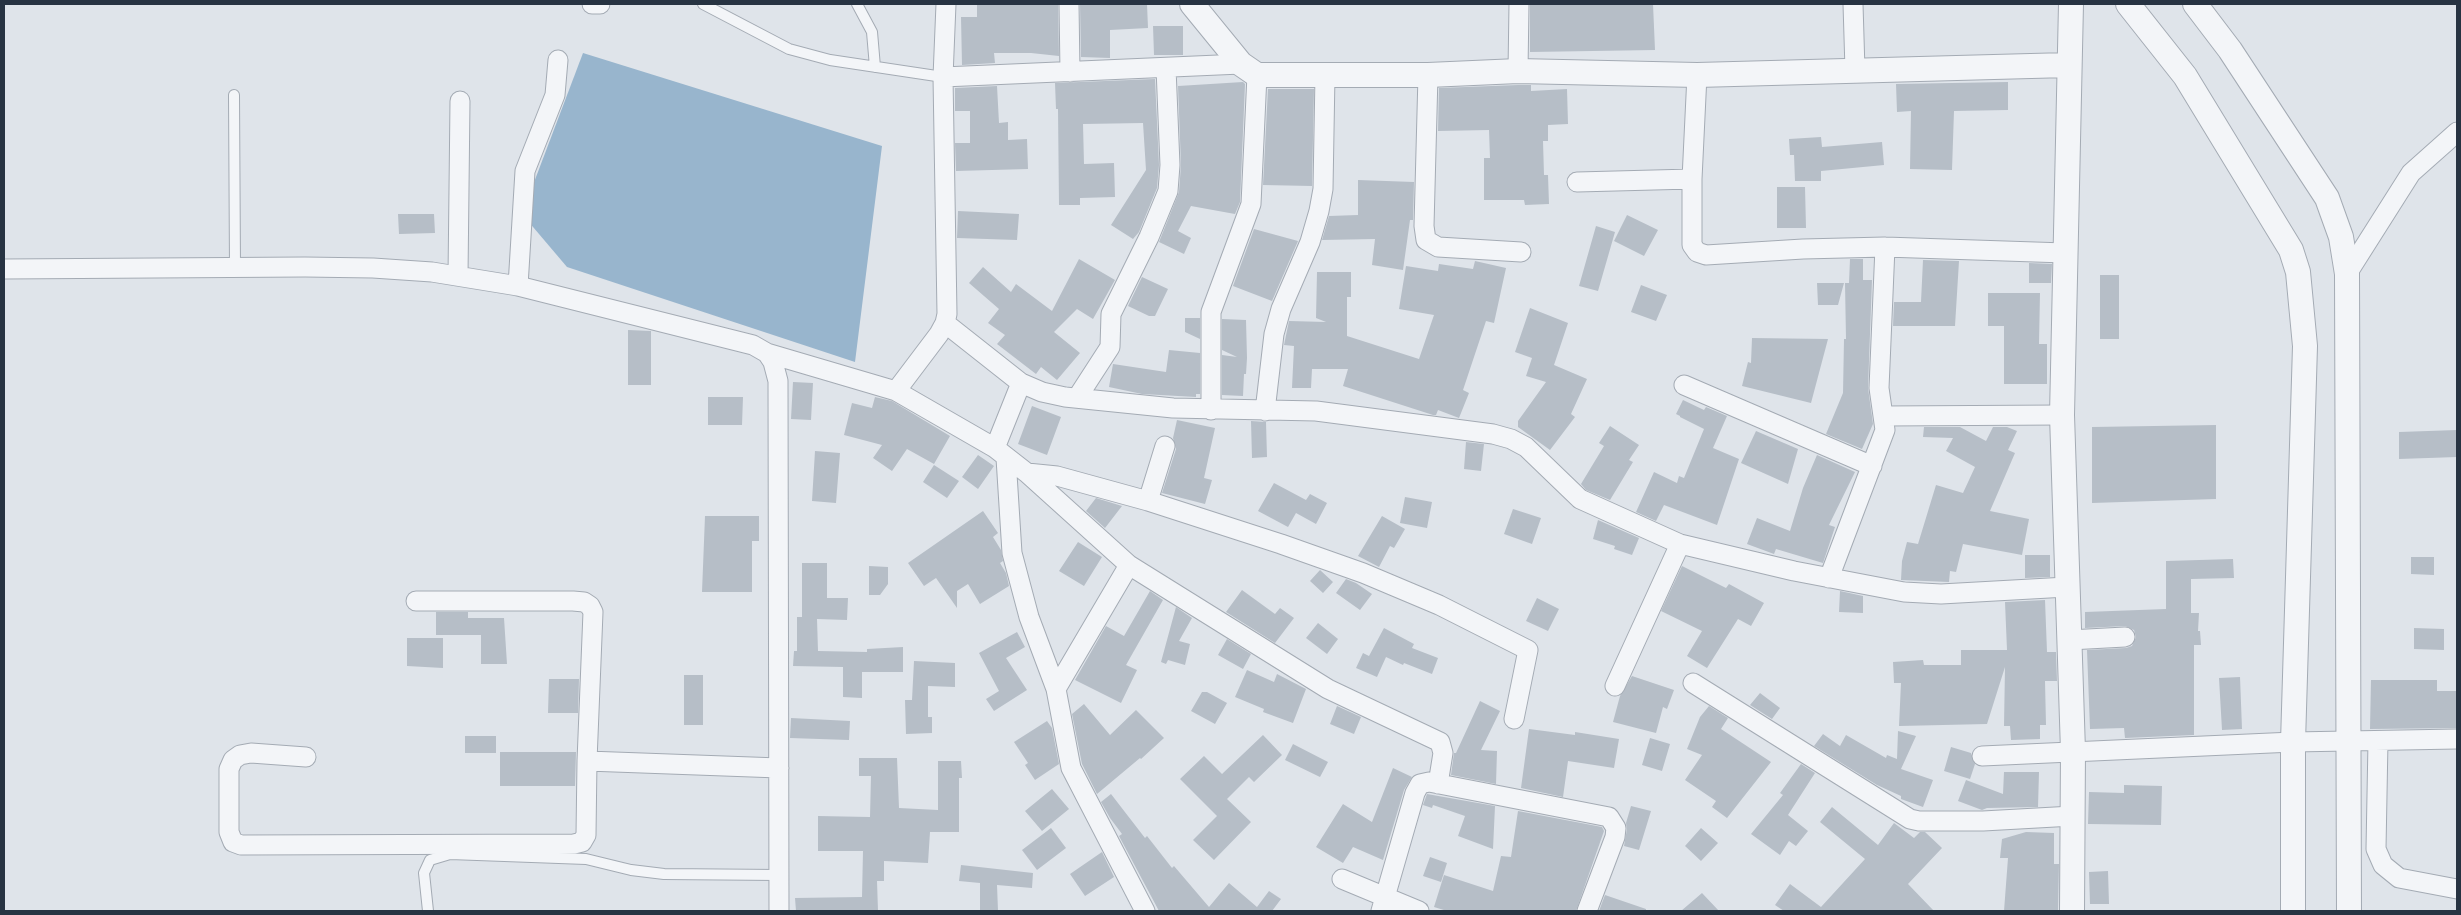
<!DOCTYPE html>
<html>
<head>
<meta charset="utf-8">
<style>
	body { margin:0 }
	#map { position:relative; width:2461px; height:915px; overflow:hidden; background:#dfe4ea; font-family:"Golos Text",sans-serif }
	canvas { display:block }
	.frame { position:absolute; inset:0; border:5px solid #273342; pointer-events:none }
</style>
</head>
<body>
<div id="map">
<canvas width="2461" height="915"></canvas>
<div class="frame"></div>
</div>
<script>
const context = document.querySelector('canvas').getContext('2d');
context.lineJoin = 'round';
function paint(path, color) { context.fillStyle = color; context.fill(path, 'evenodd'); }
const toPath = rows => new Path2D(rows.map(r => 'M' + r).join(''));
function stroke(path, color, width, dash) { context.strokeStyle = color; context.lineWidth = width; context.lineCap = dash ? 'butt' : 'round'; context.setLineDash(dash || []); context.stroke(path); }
const water = toPath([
	[583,53,882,146,855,362,567,267,522,214]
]);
const building = toPath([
	[977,4,1058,4,1059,56,1031,53,994,53,995,63,962,65,961,17,977,17],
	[1080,4,1147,4,1148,28,1110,30,1110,58,1081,57],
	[1530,4,1653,4,1655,50,1530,52],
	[1153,26,1183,26,1183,55,1154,55],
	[1155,79,1159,165,1157,188,1139,232,1133,239,1111,225,1146,170,1143,123,1083,124,1084,164,1114,163,1115,197,1080,198,1080,205,1059,205,1058,109,1056,109,1055,83],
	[1243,82,1245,84,1240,202,1235,214,1191,206,1178,231,1191,238,1184,254,1159,242,1179,192,1181,165,1178,86],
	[2008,82,2008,110,1954,111,1952,170,1910,169,1911,111,1897,112,1896,84],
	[1518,85,1531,85,1531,91,1567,89,1568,124,1548,125,1548,141,1543,141,1544,175,1548,175,1549,204,1525,205,1524,200,1484,200,1484,158,1490,158,1489,130,1438,131,1439,88],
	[997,86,999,123,1008,122,1008,140,1027,139,1028,169,956,171,955,143,970,143,970,111,955,111,955,88],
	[1268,89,1314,89,1312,186,1263,185],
	[1821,137,1822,147,1882,142,1884,165,1821,171,1821,181,1795,181,1794,155,1790,155,1789,139],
	[1358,180,1414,182,1413,220,1410,220,1403,270,1372,265,1375,239,1322,240,1329,216,1358,215],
	[1777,187,1805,187,1806,228,1777,228],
	[958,211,1019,214,1017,240,957,238],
	[398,214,434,214,435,233,399,234],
	[1627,215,1658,230,1644,256,1614,241],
	[1596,226,1615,232,1598,291,1579,286],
	[1254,229,1298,241,1272,301,1233,286],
	[1079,259,1115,280,1093,319,1077,309,1054,332,1080,353,1057,380,1041,367,1036,374,997,344,1005,335,988,323,999,309,969,283,983,267,1011,292,1016,284,1052,311],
	[1850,259,1863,259,1863,280,1872,280,1868,388,1873,424,1862,449,1826,434,1843,393,1844,339,1846,339,1845,283,1849,283],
	[1923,260,1959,261,1955,326,1893,326,1894,302,1921,302],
	[1475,261,1506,268,1494,323,1486,321,1463,390,1469,393,1459,418,1438,410,1436,415,1433,415,1343,386,1348,369,1312,369,1311,388,1292,388,1294,346,1284,345,1289,321,1326,322,1316,318,1317,272,1351,272,1351,297,1347,297,1347,336,1419,359,1434,315,1399,309,1406,266,1438,271,1439,264,1473,269],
	[2029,263,2052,264,2051,283,2029,283],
	[2100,275,2119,275,2119,339,2100,339],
	[1142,277,1168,289,1155,316,1149,316,1128,306],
	[1817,283,1844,283,1838,305,1818,305],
	[1641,285,1667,295,1656,321,1631,312],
	[1988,293,2040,293,2039,344,2047,344,2047,384,2004,384,2004,326,1988,326],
	[1530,308,1568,323,1554,365,1587,379,1571,414,1575,417,1550,450,1518,427,1518,421,1546,382,1526,376,1532,358,1515,352],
	[1185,318,1200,318,1200,339,1185,332],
	[1222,319,1246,320,1247,358,1246,374,1244,374,1243,396,1222,395,1222,355,1237,357,1222,350],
	[628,330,651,331,651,385,628,385],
	[1752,338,1828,339,1811,403,1742,386,1748,362,1751,363],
	[1169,350,1200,353,1200,394,1196,394,1196,397,1142,394,1109,387,1113,364,1166,372],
	[793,382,813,383,811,420,791,419],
	[708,397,743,397,742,425,708,425],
	[875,397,892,401,950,436,934,464,907,449,892,471,873,458,882,445,844,435,852,403,872,408],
	[1683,400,1704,410,1706,407,1727,416,1713,448,1739,459,1717,525,1664,505,1656,521,1636,512,1654,472,1677,483,1679,476,1684,478,1704,429,1680,417,1680,416,1676,414],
	[1032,406,1061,417,1047,455,1018,444],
	[1177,420,1215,428,1204,478,1212,480,1205,504,1162,493,1176,449,1173,438],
	[1251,421,1266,422,1267,457,1252,458],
	[2216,425,2216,499,2092,503,2092,427],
	[1610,426,1639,445,1629,460,1633,462,1610,500,1586,490,1581,484,1604,446,1599,443],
	[1924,427,1960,427,1986,441,1993,427,2007,427,2017,431,2008,450,2015,453,1990,511,2029,519,2022,555,1963,544,1956,572,1950,571,1949,582,1901,580,1902,561,1907,542,1918,544,1936,485,1963,493,1975,467,1946,451,1953,438,1923,437],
	[2457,430,2457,457,2399,459,2399,432],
	[1756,431,1798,449,1788,484,1741,463],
	[1466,442,1484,444,1481,471,1464,469],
	[815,451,840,453,836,503,812,501],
	[978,455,994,466,978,489,962,477],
	[1817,455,1855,472,1829,525,1835,527,1823,563,1776,549,1774,554,1747,544,1757,518,1790,531,1803,488],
	[934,465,959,481,947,498,923,482],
	[1274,483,1306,500,1310,494,1327,503,1316,524,1296,513,1288,527,1258,511],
	[1405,497,1432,502,1427,528,1400,523],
	[1096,498,1122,506,1105,528,1086,511],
	[1513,509,1541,518,1532,544,1504,534],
	[983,511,998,533,993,537,1001,550,1003,561,1000,563,1006,573,1009,586,980,604,968,584,957,591,957,608,936,578,924,586,908,563],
	[705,516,759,516,759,541,752,541,752,592,702,592],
	[1382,516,1405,529,1394,548,1390,546,1379,567,1358,556],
	[1598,520,1639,538,1632,555,1614,549,1615,546,1593,539],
	[1078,542,1102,557,1084,586,1059,571],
	[2025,555,2050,555,2050,577,2025,578],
	[2411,557,2434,557,2434,575,2411,574],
	[2233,559,2234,578,2191,579,2191,613,2199,613,2198,631,2200,631,2201,645,2194,645,2194,735,2125,738,2124,728,2090,729,2087,650,2126,648,2132,646,2136,637,2134,630,2125,626,2085,628,2085,612,2166,609,2166,561],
	[802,563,827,563,827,598,848,598,847,620,817,619,818,651,867,652,867,649,903,647,903,672,862,672,862,698,843,697,843,667,793,666,794,651,797,651,797,617,802,617],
	[869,566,888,567,888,584,880,595,869,595],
	[1682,566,1726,588,1729,584,1764,603,1751,626,1738,619,1707,668,1687,656,1702,631,1661,611],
	[1320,570,1333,582,1323,593,1310,581],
	[1346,579,1356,583,1372,594,1360,610,1336,593],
	[1242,590,1275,614,1280,608,1294,618,1275,643,1226,612],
	[1150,591,1163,600,1126,665,1137,670,1121,703,1075,680,1106,626,1124,636],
	[1840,591,1863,596,1863,613,1839,612],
	[1537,598,1559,609,1548,631,1526,621],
	[2045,600,2047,652,2056,652,2057,681,2045,681,2046,725,2040,725,2040,739,2011,740,2010,726,2004,726,2005,667,1987,724,1899,726,1901,683,1894,683,1893,662,1923,660,1924,665,1961,665,1961,650,2007,650,2005,602],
	[1176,607,1192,618,1179,641,1190,644,1185,665,1168,660,1166,664,1161,662],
	[436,612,468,612,468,618,504,618,507,664,481,664,481,635,436,635],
	[1318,623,1338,639,1327,654,1306,638],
	[1384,628,1414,644,1412,648,1438,658,1432,674,1404,663,1403,665,1386,657,1377,677,1356,668,1363,653,1369,656],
	[2414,628,2444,629,2444,650,2414,649],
	[1017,632,1025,647,1006,658,1027,690,994,711,986,699,999,691,979,653],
	[407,638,443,638,443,668,407,666],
	[1227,639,1251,654,1243,669,1218,655],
	[914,661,955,663,955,687,928,686,928,717,932,717,932,733,906,734,905,700,912,700],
	[1247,670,1274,682,1277,674,1306,689,1293,723,1263,712,1264,709,1235,697],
	[684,675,703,675,703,725,684,725],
	[1632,676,1674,690,1667,709,1663,707,1656,733,1613,722,1620,696],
	[2240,677,2242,729,2222,730,2219,678],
	[549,679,579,679,578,713,548,713],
	[2371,680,2437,680,2437,691,2457,691,2457,728,2370,729],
	[1202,692,1207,692,1227,703,1215,724,1191,711],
	[1760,693,1780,708,1772,719,1750,705],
	[1480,701,1500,711,1481,750,1497,751,1496,784,1451,775,1454,753,1456,753],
	[1084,704,1110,735,1136,710,1164,738,1141,759,1140,758,1097,794,1082,764,1072,714],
	[1337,706,1361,717,1354,734,1330,724],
	[1709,706,1728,718,1721,729,1771,762,1727,818,1712,807,1716,801,1685,780,1702,755,1687,749,1700,717],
	[791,718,850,721,849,740,790,738],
	[1047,721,1052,728,1059,764,1035,780,1025,765,1028,763,1014,742],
	[1529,729,1575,735,1575,732,1619,739,1614,768,1568,761,1563,797,1521,788],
	[1898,731,1916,736,1901,769,1933,780,1923,807,1901,799,1901,796,1877,785,1814,746,1823,734,1840,746,1846,735,1886,758,1887,755,1897,759],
	[1263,735,1282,755,1254,782,1249,777,1227,799,1251,822,1214,860,1193,840,1217,816,1180,779,1204,756,1222,774],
	[465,736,496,736,496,753,465,753],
	[1650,738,1670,744,1662,771,1642,765],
	[1293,744,1328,762,1320,777,1285,760],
	[1951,747,1971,753,1975,764,1970,779,1944,771],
	[500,752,576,752,575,786,500,786],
	[859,758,897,758,899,808,938,810,938,761,961,761,962,778,959,778,959,832,930,832,928,863,884,861,884,881,877,881,878,911,796,911,795,898,862,897,863,851,818,851,818,816,870,817,871,776,859,776],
	[1801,764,1815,773,1788,815,1808,831,1796,846,1789,841,1780,855,1751,834,1783,795,1780,793],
	[1393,768,1412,777,1404,790,1383,860,1353,847,1343,863,1316,847,1343,804,1372,822],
	[2004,772,2039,772,2038,807,1987,808,1982,810,1958,801,1966,780,2003,794],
	[2124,785,2162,786,2161,825,2088,824,2089,792,2124,793],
	[1052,789,1069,809,1042,831,1025,811],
	[1111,794,1145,838,1147,836,1172,868,1174,866,1209,907,1229,883,1257,907,1269,891,1281,899,1272,911,1159,911,1119,836,1122,834,1110,818,1101,802],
	[1427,794,1495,806,1493,849,1458,836,1465,816,1433,805,1432,808,1423,805],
	[1631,806,1651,811,1639,850,1624,846,1627,829,1626,823],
	[1832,807,1878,845,1894,823,1914,838,1920,832,1925,832,1942,848,1908,884,1934,911,1784,911,1775,905,1790,884,1821,907,1865,859,1820,822],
	[1518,811,1602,827,1604,831,1576,911,1447,911,1434,907,1444,875,1493,891,1501,856,1511,857],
	[1051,828,1066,848,1037,870,1022,850],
	[1701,828,1718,843,1701,861,1685,846],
	[2026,832,2054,833,2054,864,2059,864,2058,911,2004,911,2008,858,2000,858,2002,839],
	[1102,852,1114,877,1085,896,1070,874],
	[1430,857,1447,863,1441,882,1423,876],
	[961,865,1033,873,1032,888,997,885,998,911,980,911,980,883,959,881],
	[2108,871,2109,904,2090,904,2089,872],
	[1702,893,1719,911,1681,911],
	[1605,895,1646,909,1646,911,1599,911]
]);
const service = toPath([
	[703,4,789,49,830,60,943,77],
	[857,4,872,32,875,67],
	[234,95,235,268],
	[428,911,424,873,430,860,450,854,586,859,631,870,664,874,778,875]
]);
const minor = toPath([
	[592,4,600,4],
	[1069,4,1070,72],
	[1853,4,1855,70],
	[1518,71,1519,4],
	[1428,75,1424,226,1426,240,1438,247,1521,252],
	[1697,75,1692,179,1692,245,1697,252,1706,255,1803,249,1885,247,2065,253],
	[943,77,1241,64],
	[1577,182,1692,179],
	[4,269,305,267,373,268,432,272,518,286,753,345,767,353,773,362,778,381,779,911],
	[2347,274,2411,173,2457,132],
	[458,276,460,101],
	[518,286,525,171,555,95,558,60],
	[945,323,1021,383,1042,392,1065,397,1173,408,1316,411,1493,434,1511,439,1526,447,1580,499,1680,544,1794,571,1904,592,1941,594,2067,587],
	[767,353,896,391,995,448,1027,473,1129,565,1328,689,1440,742,1443,753,1438,784],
	[1684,385,1872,466],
	[896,391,939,334,945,323,947,314,943,77,946,4],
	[1077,398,1110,347,1111,314,1149,237,1168,191,1170,165,1166,68],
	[1211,410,1211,312,1251,204,1257,75],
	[1265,411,1274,334,1281,309,1310,242,1319,211,1323,189,1325,75],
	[1884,416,2062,415],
	[995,448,1021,383],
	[1006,458,1012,553,1029,617,1056,689,1071,768,1145,911],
	[1027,473,1057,476,1148,501,1281,544,1363,573,1439,605,1528,650,1514,719],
	[1148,501,1165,446],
	[1829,578,1885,430,1879,388,1885,247],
	[2069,640,2125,637],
	[1693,683,1910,819,1919,821,1983,821,2073,816],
	[1615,686,1680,544],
	[1056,689,1129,565],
	[2378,741,2376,849,2383,865,2399,878,2457,889],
	[1982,756,2293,742,2457,739],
	[306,757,251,753,240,755,233,760,229,769,229,832,233,842,241,845,574,844,582,842,586,835,587,761,593,612,590,606,584,602,573,601,416,601],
	[587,761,779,768],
	[1342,879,1419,911],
	[1381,911,1415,793,1420,784,1429,782,1609,817,1616,828,1615,837,1587,911]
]);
const tertiary = toPath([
	[1192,4,1241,64,1257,75,1428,75,1518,71,1697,75,2068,65],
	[2071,4,2062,415,2073,751,2072,911],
	[2128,4,2185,76,2291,250,2298,272,2305,346,2293,742,2293,911],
	[2195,4,2230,50,2327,198,2341,237,2347,274,2349,911]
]);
paint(water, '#98b5cd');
paint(building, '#b6bec7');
stroke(service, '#a4abb4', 12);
stroke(minor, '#a4abb4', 21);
stroke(tertiary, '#a4abb4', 26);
stroke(service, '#f3f5f8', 10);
stroke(minor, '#f3f5f8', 19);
stroke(tertiary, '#f3f5f8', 24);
</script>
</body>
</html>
